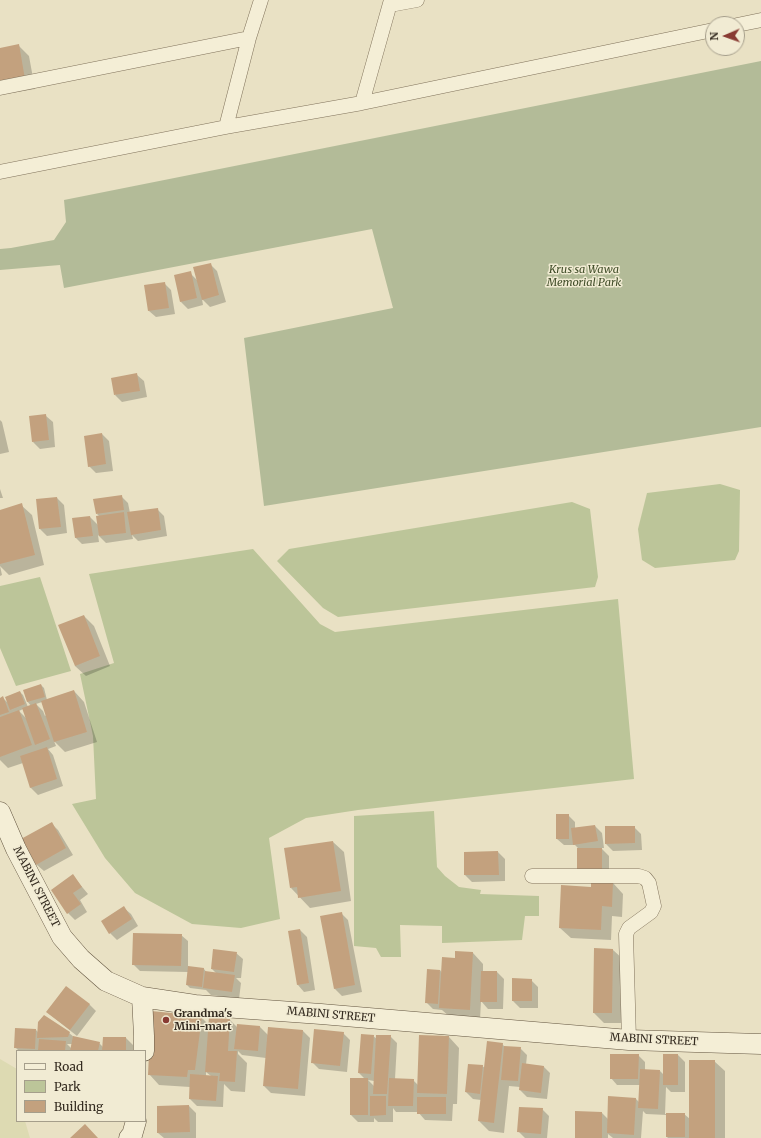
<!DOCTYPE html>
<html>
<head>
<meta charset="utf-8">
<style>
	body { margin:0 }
	#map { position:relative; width:761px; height:1138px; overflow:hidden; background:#e9e1c4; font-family:Merriweather,serif }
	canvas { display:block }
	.legend { position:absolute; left:16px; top:1050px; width:130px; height:72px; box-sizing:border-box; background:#f1ebd3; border:1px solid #a59e8b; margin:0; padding:5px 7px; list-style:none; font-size:12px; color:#332a1f }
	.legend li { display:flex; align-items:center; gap:8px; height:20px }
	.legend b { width:20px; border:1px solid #a59e8b }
	.north { position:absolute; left:705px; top:16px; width:40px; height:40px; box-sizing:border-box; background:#f1ebd3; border:1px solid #a59e8b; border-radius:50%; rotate:268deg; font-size:11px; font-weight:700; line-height:16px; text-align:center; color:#332a1f }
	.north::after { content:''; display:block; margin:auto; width:14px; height:18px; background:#893b33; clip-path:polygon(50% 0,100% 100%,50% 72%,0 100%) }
</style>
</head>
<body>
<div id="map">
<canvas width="761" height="1138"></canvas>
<ul class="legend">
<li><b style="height:5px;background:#f4eed6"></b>Road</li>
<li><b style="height:11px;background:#bcc599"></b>Park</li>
<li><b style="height:11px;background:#c3a17e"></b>Building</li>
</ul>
<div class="north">N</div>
</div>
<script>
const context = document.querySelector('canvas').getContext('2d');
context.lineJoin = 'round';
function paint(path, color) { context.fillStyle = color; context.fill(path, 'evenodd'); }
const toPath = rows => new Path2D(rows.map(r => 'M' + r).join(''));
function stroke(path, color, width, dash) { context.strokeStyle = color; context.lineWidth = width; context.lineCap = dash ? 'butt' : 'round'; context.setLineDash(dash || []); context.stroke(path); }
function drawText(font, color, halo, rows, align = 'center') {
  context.font = font + ' Merriweather,serif'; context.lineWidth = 3; context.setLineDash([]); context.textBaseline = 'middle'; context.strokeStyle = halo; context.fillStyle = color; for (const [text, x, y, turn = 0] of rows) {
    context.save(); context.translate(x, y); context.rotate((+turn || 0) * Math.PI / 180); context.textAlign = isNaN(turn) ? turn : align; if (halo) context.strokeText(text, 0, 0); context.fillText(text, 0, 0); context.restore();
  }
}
const farmland = toPath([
	[0,1059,17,1069,17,1121,25,1121,30,1138,0,1138]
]);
const green = toPath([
	[720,484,740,490,739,551,735,560,655,568,642,560,638,529,647,493],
	[572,502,590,509,598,577,595,587,338,617,323,608,277,561,289,549],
	[253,549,320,624,335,632,618,599,634,779,358,810,306,818,269,838,280,919,241,928,192,924,135,893,105,858,72,804,96,799,93,736,80,674,114,663,89,574],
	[40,577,71,671,16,686,0,648,0,586],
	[434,811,437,867,445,876,459,887,481,890,480,894,539,896,539,916,525,916,522,940,442,943,442,926,400,925,401,957,381,957,376,948,354,946,354,816]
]);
const cemetery = toPath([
	[761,61,761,427,264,506,244,338,393,308,372,229,64,288,60,265,0,270,0,249,11,248,54,240,66,222,64,200]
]);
const shadow = toPath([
	[19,46,29,56,35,89,0,95,0,49],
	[210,264,217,271,226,302,210,307,202,299,203,305,188,309,181,302,190,273,197,280],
	[164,283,171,290,175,314,156,317,149,311],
	[137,375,144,381,147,397,122,402,115,395],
	[46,416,53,422,55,447,40,449,33,442],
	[0,420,2,422,9,452,0,454],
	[102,434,109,441,113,471,96,473,89,466],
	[0,489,3,498,0,498],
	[121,496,128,503,130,513,157,509,164,516,167,536,138,541,132,535,133,539,106,543,98,535,99,542,82,544,75,537,90,517,98,525,99,516,97,514],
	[57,498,64,505,67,533,47,536,40,529,37,500],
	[21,505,32,515,44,565,9,575,0,566,2,575,0,576,0,511],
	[84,616,94,626,110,666,86,676,75,666],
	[41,685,44,688,47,700,74,691,84,702,97,742,65,752,54,741,56,746,48,749,53,755,63,786,38,795,31,788,23,763,8,768,0,760,0,699,3,698,8,703,20,692,23,695,28,707,31,706,27,701],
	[42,702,46,715,45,716,43,711,36,704],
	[23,709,27,719,19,711],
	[568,815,575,822,575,829,595,826,602,833,604,848,601,848,609,856,609,876,578,869,578,848,575,845,564,845,557,839],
	[51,823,58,830,73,855,44,871,37,865,23,839],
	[634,827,641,834,642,850,613,851,606,844],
	[333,842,344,852,351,901,310,908,291,888],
	[498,852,505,859,505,881,472,882,465,875],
	[73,876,88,894,80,900,87,912,75,920,68,913,52,890],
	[613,883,623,894,622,917,612,916,611,940,571,938,560,928,592,888],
	[124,908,131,914,138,926,117,940,110,933],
	[341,913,348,920,362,992,342,996,335,989],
	[300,930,307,937,315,990,304,992,298,985,289,932],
	[181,935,188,941,188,967,204,969,207,973,217,974,212,969,236,953,243,959,241,978,236,978,241,983,239,999,211,995,206,990,190,988,187,985,188,972,140,971,133,964],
	[595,949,613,950,624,960,623,1023,604,1023,594,1013],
	[473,953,483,964,483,972,497,972,504,979,503,1009,488,1009,481,1001,480,1020,451,1018,442,1010,433,1009,426,1002,440,970,442,973,456,959],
	[531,980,538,987,538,1008,520,1008,513,1001],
	[89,1004,96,1011,77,1036,47,1012],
	[201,1017,209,1025,230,1020,237,1027,260,1027,268,1035,303,1031,310,1038,305,1096,271,1093,264,1086,266,1058,242,1055,238,1051,238,1054,247,1063,245,1092,231,1091,224,1084,223,1107,197,1106,190,1099,190,1087,159,1085,149,1074],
	[206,1072,211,1076,206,1076],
	[36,1030,39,1033,69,1033,74,1037,99,1043,103,1047,104,1038,126,1038,133,1045,133,1051,19,1051,15,1047],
	[67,1044,72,1044,71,1048],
	[343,1033,350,1040,347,1072,319,1069,312,1062],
	[373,1036,377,1039,390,1036,397,1043,395,1079,413,1080,418,1085,449,1037,459,1048,457,1104,453,1104,452,1121,425,1120,418,1112,396,1112,393,1108,393,1122,378,1122,374,1118,374,1122,358,1122,351,1115,365,1079,359,1073],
	[368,1080,374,1081,374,1086],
	[502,1044,505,1047,520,1048,527,1055,526,1065,543,1066,550,1073,547,1099,527,1097,520,1090,520,1087,509,1086,504,1133,489,1131,479,1121,481,1100,473,1099,466,1092,482,1066,485,1068],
	[638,1055,645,1062,645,1070,660,1071,664,1075,664,1055,678,1055,685,1062,685,1092,671,1092,666,1087,665,1114,684,1114,690,1119,714,1061,725,1071,725,1138,668,1138,667,1137,667,1115,646,1114,643,1111,641,1138,613,1138,608,1134,608,1138,576,1138,602,1113,608,1119,609,1097,636,1099,639,1102,640,1085,617,1085,611,1078],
	[189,1106,196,1113,196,1138,164,1138,158,1133],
	[542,1109,549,1116,547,1138,525,1138,518,1131]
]);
const building = toPath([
	[19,44,25,79,0,83,0,48],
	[211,263,219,295,202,300,193,267],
	[191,271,197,298,180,302,174,275],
	[165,282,169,308,148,311,144,285],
	[137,373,140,391,114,395,111,378],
	[46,414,49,440,32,442,29,416],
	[102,433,106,464,88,467,84,436],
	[122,495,124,510,96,514,93,499],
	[57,497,61,527,39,529,36,499],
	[22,503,35,555,0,564,0,510],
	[158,508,161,530,131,535,127,512],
	[124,512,126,533,99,536,96,516],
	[90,516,93,536,75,538,72,518],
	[84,615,100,656,75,666,58,625],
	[41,684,45,697,27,702,23,690],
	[74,690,87,732,54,742,41,701],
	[20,691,25,704,10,710,5,697],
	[3,696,9,712,0,715,0,698],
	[36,703,50,739,35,745,22,708],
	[19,710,32,745,0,757,0,717],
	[47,747,57,779,30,788,20,756],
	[556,814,569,814,569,839,556,839],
	[52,822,66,848,36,865,21,839],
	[595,825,598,841,573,845,571,828],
	[605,826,635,826,635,843,605,844],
	[333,841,341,891,298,898,297,887,290,888,284,848],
	[577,848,602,848,602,869,577,869],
	[498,851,499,875,464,875,464,852],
	[73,874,82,887,73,893,81,904,67,914,51,890],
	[591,881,613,882,612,907,602,906,601,930,559,928,561,885,591,887],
	[124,906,132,919,109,934,101,921],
	[342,912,355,985,334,989,320,916],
	[300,929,309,983,297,985,288,931],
	[133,933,182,934,181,966,132,965],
	[594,948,613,949,612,1013,593,1013],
	[213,949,237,952,234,972,211,969],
	[455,951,473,952,470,1010,439,1008,442,957,455,958],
	[188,966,204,968,202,987,186,985],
	[427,969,440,970,438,1004,425,1003],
	[205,971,235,975,232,992,203,988],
	[481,971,497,971,497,1002,480,1002],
	[512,978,532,979,532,1001,512,1001],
	[66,986,90,1004,70,1030,46,1012],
	[151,1011,202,1016,195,1070,188,1070,187,1077,148,1075],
	[44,1015,70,1032,68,1037,37,1038,38,1022],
	[209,1017,230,1019,228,1051,237,1051,235,1082,219,1081,220,1073,205,1072],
	[237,1024,260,1026,258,1051,234,1049],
	[268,1027,303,1030,298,1089,263,1086],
	[15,1028,36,1029,35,1049,14,1048],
	[314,1029,344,1032,340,1066,311,1063],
	[361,1034,374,1035,371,1074,358,1073],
	[376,1035,391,1035,387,1094,373,1094],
	[419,1035,449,1036,447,1094,417,1093],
	[73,1036,100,1042,98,1051,70,1051],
	[103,1037,126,1037,126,1051,102,1051],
	[39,1039,66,1041,65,1051,38,1050],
	[487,1041,503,1043,494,1123,478,1121],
	[504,1046,521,1047,518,1081,501,1080],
	[610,1054,639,1054,638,1079,610,1079],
	[663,1054,678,1054,678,1085,663,1085],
	[689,1060,715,1060,715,1138,689,1138],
	[522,1063,544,1066,541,1093,519,1090],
	[468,1064,483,1065,480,1094,465,1092],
	[640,1069,660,1070,658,1109,638,1108],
	[190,1074,218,1076,216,1101,189,1099],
	[350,1078,368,1078,368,1115,350,1115],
	[389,1078,414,1079,413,1106,388,1106],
	[370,1096,386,1096,386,1115,370,1116],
	[608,1096,636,1098,634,1135,607,1133],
	[417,1097,446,1097,446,1114,417,1114],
	[189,1105,190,1132,157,1133,157,1106],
	[519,1107,543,1108,541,1134,517,1132],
	[575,1111,602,1112,602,1138,575,1138],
	[666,1113,685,1113,685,1137,666,1137],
	[85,1124,98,1138,70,1138]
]);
const street = toPath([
	[390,5,417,0],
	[737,25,761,20],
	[0,88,249,38],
	[362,103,391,0],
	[226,127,249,38,261,0],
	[0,172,226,127,362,103,713,30],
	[532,876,639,876,645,878,649,883,654,906,651,912,629,928,626,934,629,1040]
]);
const secondary = toPath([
	[0,812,16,849,62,937,81,959,106,981,142,997,195,1005,321,1014,629,1040,761,1044],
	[142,997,144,1036,144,1051],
	[129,1138,132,1135,136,1121]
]);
const markers = [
	[166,1020,4,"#893b33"]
];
const parkNames = [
	["Krus sa Wawa",584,270],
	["Memorial Park",584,283]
];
const streetNames = [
	["MABINI STREET",36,887,63],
	["MABINI STREET",331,1015,5],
	["MABINI STREET",654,1040,3]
];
const poiNames = [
	["Grandma's",174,1014],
	["Mini-mart",174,1027]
];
paint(farmland, '#dddab2');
paint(green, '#bcc599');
paint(cemetery, '#b3bb98');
paint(shadow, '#0003');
paint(building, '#c3a17e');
stroke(street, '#81735c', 15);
stroke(secondary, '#635540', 21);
stroke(street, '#f4eed6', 14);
stroke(secondary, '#f4eed6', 20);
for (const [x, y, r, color] of markers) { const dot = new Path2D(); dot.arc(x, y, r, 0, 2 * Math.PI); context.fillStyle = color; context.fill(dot); stroke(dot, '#f1ebd3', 1.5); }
drawText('italic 11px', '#404d28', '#f1ebd3', parkNames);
drawText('11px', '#332a1f', '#f1ebd3', streetNames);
drawText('bold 11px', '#332a1f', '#f1ebd3', poiNames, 'left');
</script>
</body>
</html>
